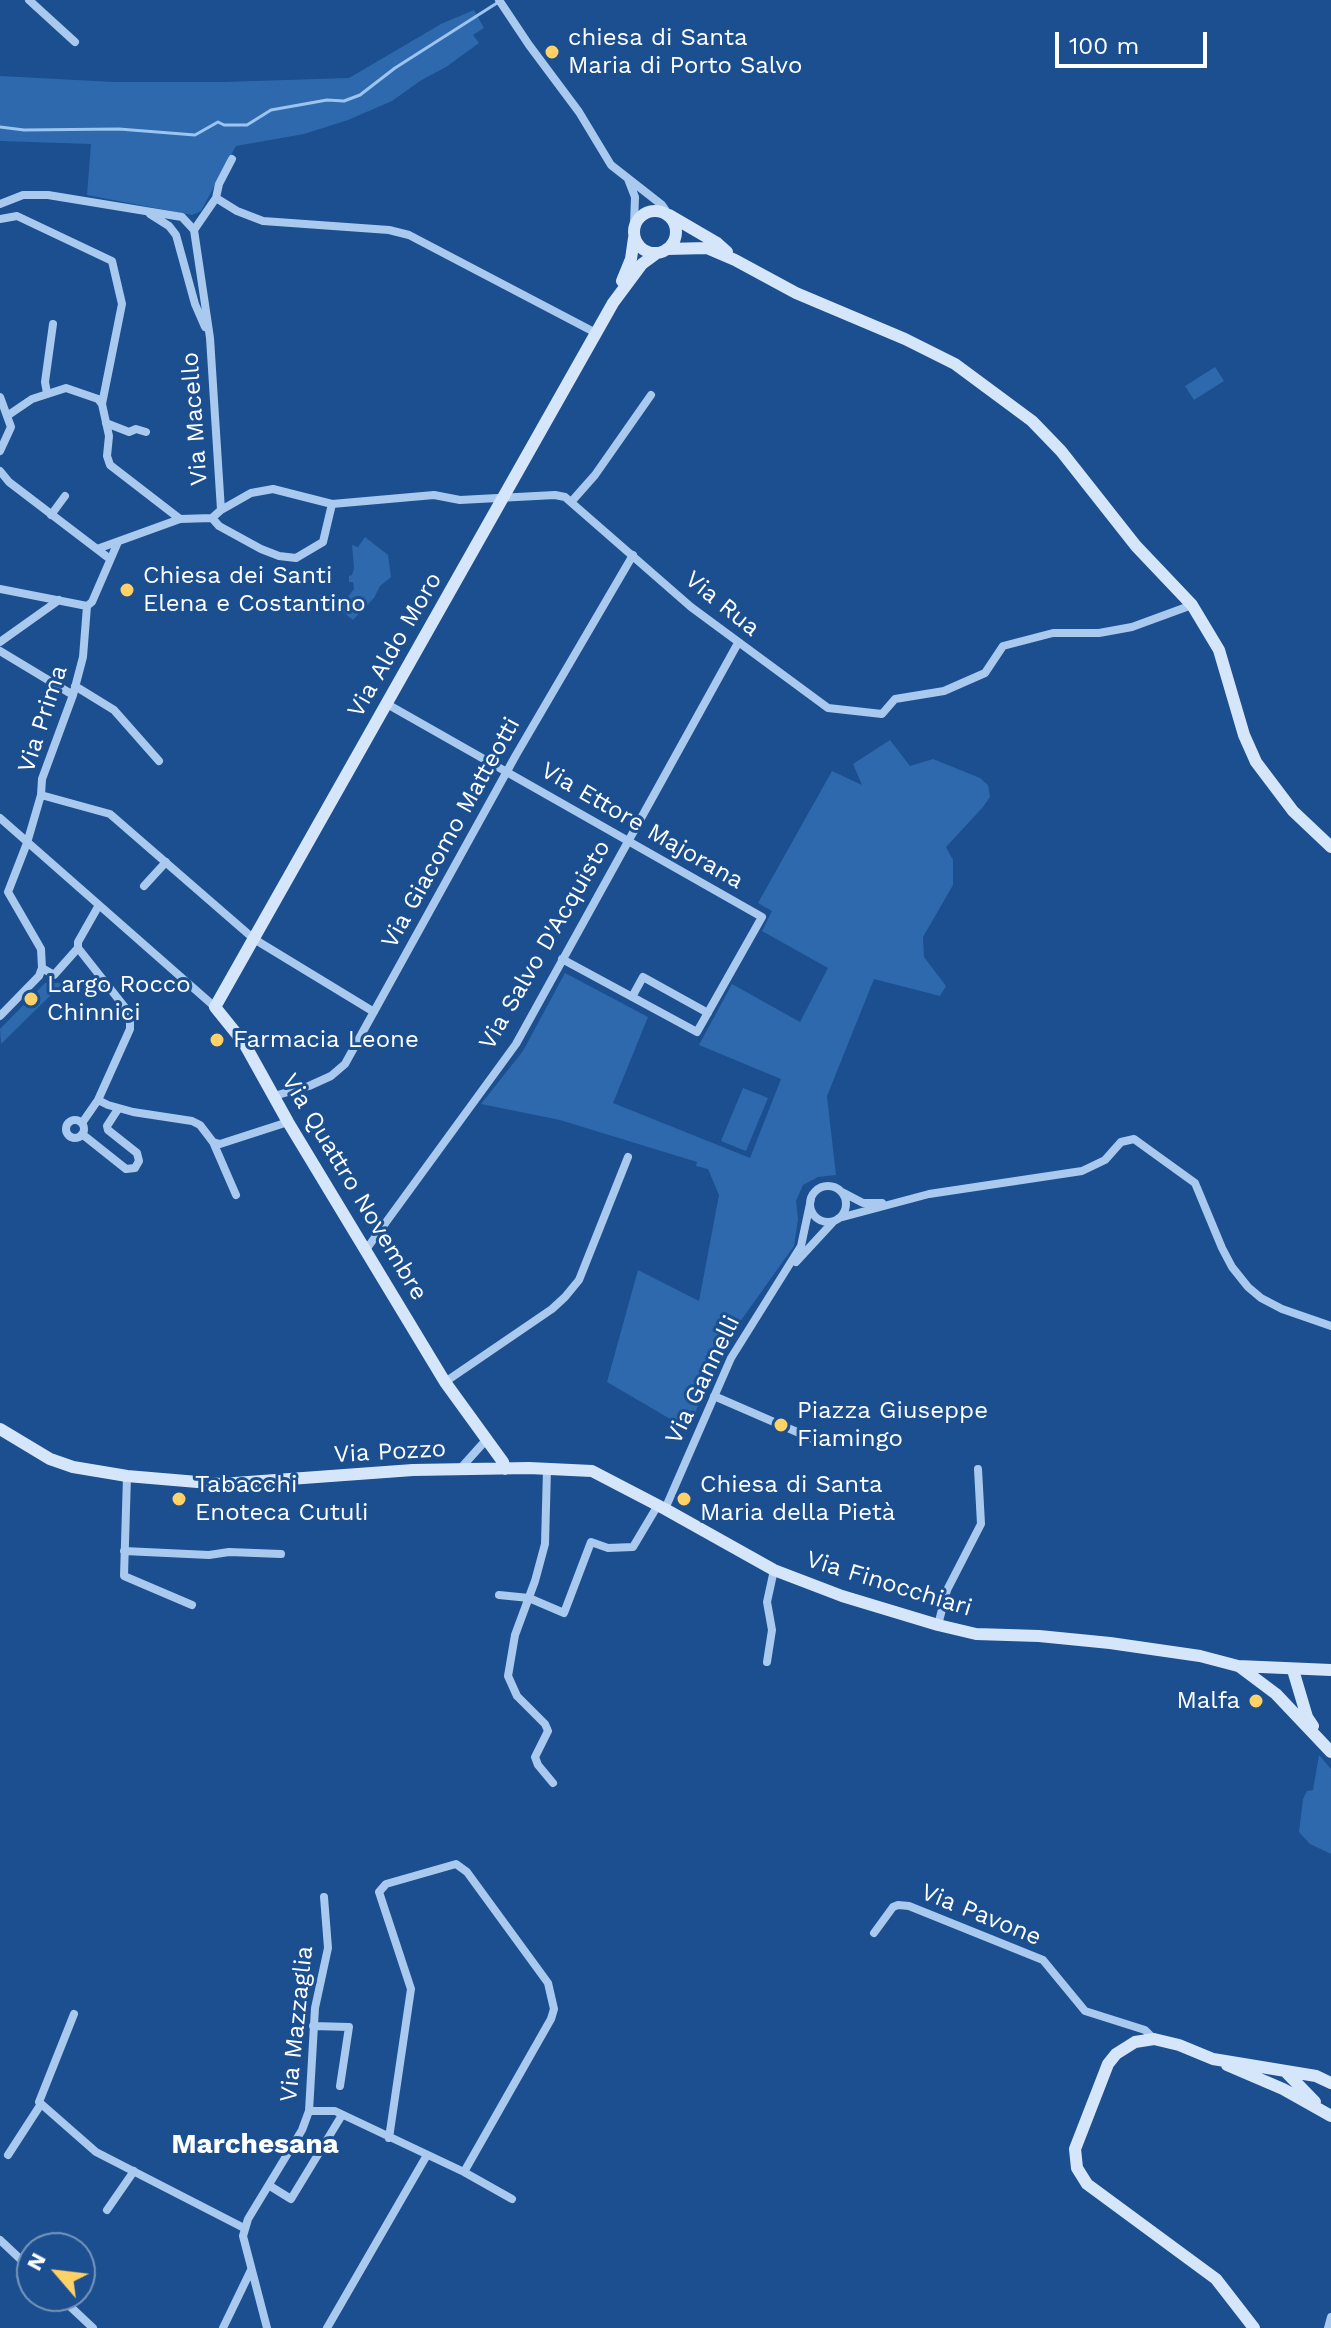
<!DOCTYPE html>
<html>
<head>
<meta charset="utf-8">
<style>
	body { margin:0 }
	#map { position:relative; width:1331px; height:2328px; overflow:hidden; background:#1b4f8f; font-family:"Work Sans",sans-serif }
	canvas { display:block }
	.north { position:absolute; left:16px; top:2232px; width:80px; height:80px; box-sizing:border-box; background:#1b4f8f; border:2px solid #7695bc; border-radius:50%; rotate:298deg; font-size:22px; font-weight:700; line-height:32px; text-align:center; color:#fff }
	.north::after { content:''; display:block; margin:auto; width:28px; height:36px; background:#ffd166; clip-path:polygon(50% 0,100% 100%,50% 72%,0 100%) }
	.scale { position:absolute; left:1055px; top:32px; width:152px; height:36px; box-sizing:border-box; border:4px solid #fff; border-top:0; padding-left:10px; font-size:24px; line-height:28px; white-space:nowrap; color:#fff; -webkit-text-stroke:6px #1b4f8f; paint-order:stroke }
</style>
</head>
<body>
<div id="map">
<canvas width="1331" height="2328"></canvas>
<div class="north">N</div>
<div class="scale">100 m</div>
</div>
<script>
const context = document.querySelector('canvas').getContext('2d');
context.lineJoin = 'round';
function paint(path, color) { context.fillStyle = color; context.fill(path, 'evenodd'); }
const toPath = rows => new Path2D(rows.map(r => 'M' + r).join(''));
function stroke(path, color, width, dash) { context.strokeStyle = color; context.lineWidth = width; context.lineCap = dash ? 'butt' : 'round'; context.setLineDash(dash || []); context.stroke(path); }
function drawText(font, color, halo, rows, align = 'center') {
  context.font = font + ' "Work Sans",sans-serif'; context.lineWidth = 6; context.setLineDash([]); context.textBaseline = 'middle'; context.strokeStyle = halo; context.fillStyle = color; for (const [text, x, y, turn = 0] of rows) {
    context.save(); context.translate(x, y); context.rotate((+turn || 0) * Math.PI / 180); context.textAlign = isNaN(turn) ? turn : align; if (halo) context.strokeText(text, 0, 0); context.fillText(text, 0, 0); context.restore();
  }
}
const green = toPath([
	[474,10,484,28,473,35,479,43,446,67,420,81,392,101,348,120,304,134,236,146,201,211,192,215,87,195,91,144,0,141,0,76,114,82,224,82,349,78,441,24],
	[1215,367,1224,381,1194,400,1185,386],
	[365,537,388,555,391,577,380,586,374,598,353,620,343,612,342,605,354,589,353,582,349,582,349,576,352,575,354,568,352,545,358,547],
	[890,740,910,766,933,759,980,778,988,785,990,797,983,807,946,847,953,860,953,885,923,937,924,957,946,986,940,996,874,979,827,1096,836,1175,818,1177,803,1185,796,1201,798,1219,794,1246,727,1340,708,1378,689,1430,607,1382,638,1270,699,1301,719,1195,708,1169,696,1166,697,1162,560,1120,481,1104,523,1051,565,973,648,1017,613,1103,750,1158,781,1079,699,1045,732,984,800,1022,828,968,762,931,772,911,758,903,832,771,862,785,853,764],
	[45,983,63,983,1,1044,0,1029],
	[743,1088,768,1098,746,1151,721,1141],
	[1319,1755,1331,1769,1331,1854,1310,1844,1299,1832,1303,1799,1307,1791,1313,1790]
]);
const stream = toPath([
	[0,127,24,130,119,129,195,135,218,122,224,125,247,125,271,110,327,100,344,101,360,95,395,68,497,3]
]);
const street = toPath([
	[29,0,75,42],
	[499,0,529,45,579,112,611,165,662,205,671,218],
	[628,179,635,197,634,225],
	[216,198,237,211,263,221,389,230,409,235,596,333],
	[0,204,23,195,48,195,182,217,194,230,210,338,221,510,212,518,180,519,97,549],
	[150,214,169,226,176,235,195,304,205,327],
	[0,219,17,216,112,261,122,304,102,404],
	[194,230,216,198,219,184,232,159],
	[47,393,45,382,53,324],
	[0,397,11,427,0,451],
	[7,416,32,399,66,388,98,399,102,404,109,436,107,456,110,465,180,519],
	[106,423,129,432,136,429,146,432],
	[0,471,9,482,110,559],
	[572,501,595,475,651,395],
	[221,510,251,493,273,489,332,504,434,495,460,500,555,495,565,497,691,607,828,708,882,714,895,699,944,691,985,673,1003,646,1053,633,1099,633,1132,627,1192,605],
	[51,515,65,496],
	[212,518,219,526,261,549,279,556,296,558,323,542,332,504],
	[0,589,87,606,92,602,118,542],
	[0,642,59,600],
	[0,651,73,695],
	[75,686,114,710,159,761],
	[387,704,762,917,697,1032,562,959],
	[41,795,110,814,254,939,374,1012],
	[0,818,215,1007],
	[144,886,166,862],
	[99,905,78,942,78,948,127,1010,130,1021,130,1029,98,1100,108,1105,133,1112,192,1121,200,1125,213,1142,220,1144,288,1122],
	[42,968,54,975,78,948],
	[632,997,643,977,708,1013],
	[0,1016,39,976,42,968,41,949,8,892,27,843,41,795,42,779,73,695,83,657,87,606],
	[274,1096,309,1086,331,1076,345,1064,516,755,633,555],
	'66 1129a9 9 0 1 1 18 0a9 9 0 1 1-18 0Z',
	[82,1123,98,1100],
	[82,1134,126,1169,135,1168,139,1161,137,1153,108,1130,107,1126,118,1109],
	[213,1142,236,1195],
	'810 1204a18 18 0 1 1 36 0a18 18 0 1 1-36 0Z',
	[842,1192,863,1203,882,1203],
	[839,1218,929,1194,1082,1171,1105,1160,1121,1142,1134,1139,1195,1183,1222,1248,1232,1267,1248,1287,1261,1298,1282,1309,1331,1326],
	[365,1251,516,1044,738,643],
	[796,1262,833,1222],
	[445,1382,552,1309,565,1297,579,1280,628,1157],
	[714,1396,820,1442],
	[460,1469,486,1440],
	[547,1469,545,1544,535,1581,515,1635,508,1676,517,1696,545,1724,548,1731,535,1757,538,1765,553,1783],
	[127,1476,124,1576,192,1605],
	[665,1509,731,1358,801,1246,811,1199],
	[124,1551,209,1555,229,1552,281,1554],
	[499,1595,529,1598,564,1613,591,1542,608,1548,633,1547,658,1505],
	[938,1625,947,1590,981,1524,978,1469],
	[767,1662,772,1630,767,1602,774,1570],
	[874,1933,893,1907,898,1905,909,1906,1043,1960,1085,2011,1145,2030,1154,2039],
	[74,2014,39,2102,96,2152,244,2228],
	[313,2026,349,2027,340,2086],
	[309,2111,335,2111,464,2172,512,2199],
	[389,2138,411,1989,379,1892,386,1884,456,1864,467,1872,548,1983,554,2009,551,2019,464,2172],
	[8,2155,41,2104],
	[270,2186,291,2199,342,2115],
	[107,2210,134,2171],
	[0,2240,32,2270],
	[59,2296,93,2328],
	[223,2328,251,2270],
	[267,2328,243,2236,248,2219,302,2130,309,2111,315,2008,328,1948,324,1897],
	[327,2328,427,2155],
	[1328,2328,1331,2317]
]);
const secondary = toPath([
	'634 232a21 21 0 1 1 42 0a21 21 0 1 1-42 0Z',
	[669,215,717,243,727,252],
	[667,249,707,248,735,260,796,293,905,339,955,364,1032,421,1061,451,1136,546,1192,605,1219,650,1244,735,1256,762,1293,811,1331,847],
	[622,281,631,259,634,238],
	[0,1429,50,1459,73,1467,127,1476,221,1484,413,1470,529,1468,592,1471,665,1509,774,1570,842,1596,938,1625,976,1634,1039,1636,1110,1643,1200,1656,1238,1666,1331,1670],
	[505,1469,503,1462,445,1382,288,1122,244,1043,215,1007,613,303,642,264,657,253],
	[1240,1667,1276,1694,1331,1752],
	[1293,1670,1307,1717,1313,1726],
	[1227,2065,1283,2089,1331,2116],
	[1286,2072,1315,2102],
	[1254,2328,1216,2279,1087,2184,1077,2168,1075,2149,1108,2064,1116,2054,1135,2042,1154,2039,1179,2045,1213,2059,1316,2076,1331,2083]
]);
const markers = [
	[552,52,8,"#ffd166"],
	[127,590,8,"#ffd166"],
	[31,999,8,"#ffd166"],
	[217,1040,8,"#ffd166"],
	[781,1425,8,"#ffd166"],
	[179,1499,8,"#ffd166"],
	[684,1499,8,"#ffd166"],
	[1256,1701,8,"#ffd166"]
];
const poiNames = [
	["chiesa di Santa",568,38],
	["Maria di Porto Salvo",568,66],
	["Chiesa dei Santi",143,576],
	["Elena e Costantino",143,604],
	["Largo Rocco",47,985],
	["Chinnici",47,1013],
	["Farmacia Leone",233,1040],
	["Piazza Giuseppe",797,1411],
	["Fiamingo",797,1439],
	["Tabacchi",195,1485],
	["Enoteca Cutuli",195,1513],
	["Chiesa di Santa",700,1485],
	["Maria della Pietà",700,1513],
	["Malfa",1240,1701,"right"]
];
const streetNames = [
	["Via Macello",195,419,-94],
	["Via Rua",722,604,39],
	["Via Aldo Moro",395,645,-60],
	["Via Prima",43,719,-72],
	["Via Ettore Majorana",642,826,30],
	["Via Giacomo Matteotti",451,833,-61],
	["Via Salvo D'Acquisto",545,945,-60],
	["Via Quattro Novembre",354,1187,59],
	["Via Gannelli",703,1380,-64],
	["Via Pozzo",390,1452,-3],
	["Via Finocchiari",889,1584,17],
	["Via Pavone",981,1915,22],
	["Via Mazzaglia",297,2024,-84]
];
const quarterNames = [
	["Marchesana",255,2145]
];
paint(green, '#2e69ad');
stroke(stream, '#9cc4f0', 3);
stroke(street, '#a9c9ee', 8);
stroke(secondary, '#d6e6fa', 12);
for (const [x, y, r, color] of markers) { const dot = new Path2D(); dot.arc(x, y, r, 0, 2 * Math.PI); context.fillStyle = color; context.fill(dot); stroke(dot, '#1b4f8f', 3); }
drawText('24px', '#fff', '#1b4f8f', poiNames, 'left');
drawText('24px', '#fff', '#1b4f8f', streetNames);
drawText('bold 28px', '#fff', '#1b4f8f', quarterNames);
</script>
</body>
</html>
